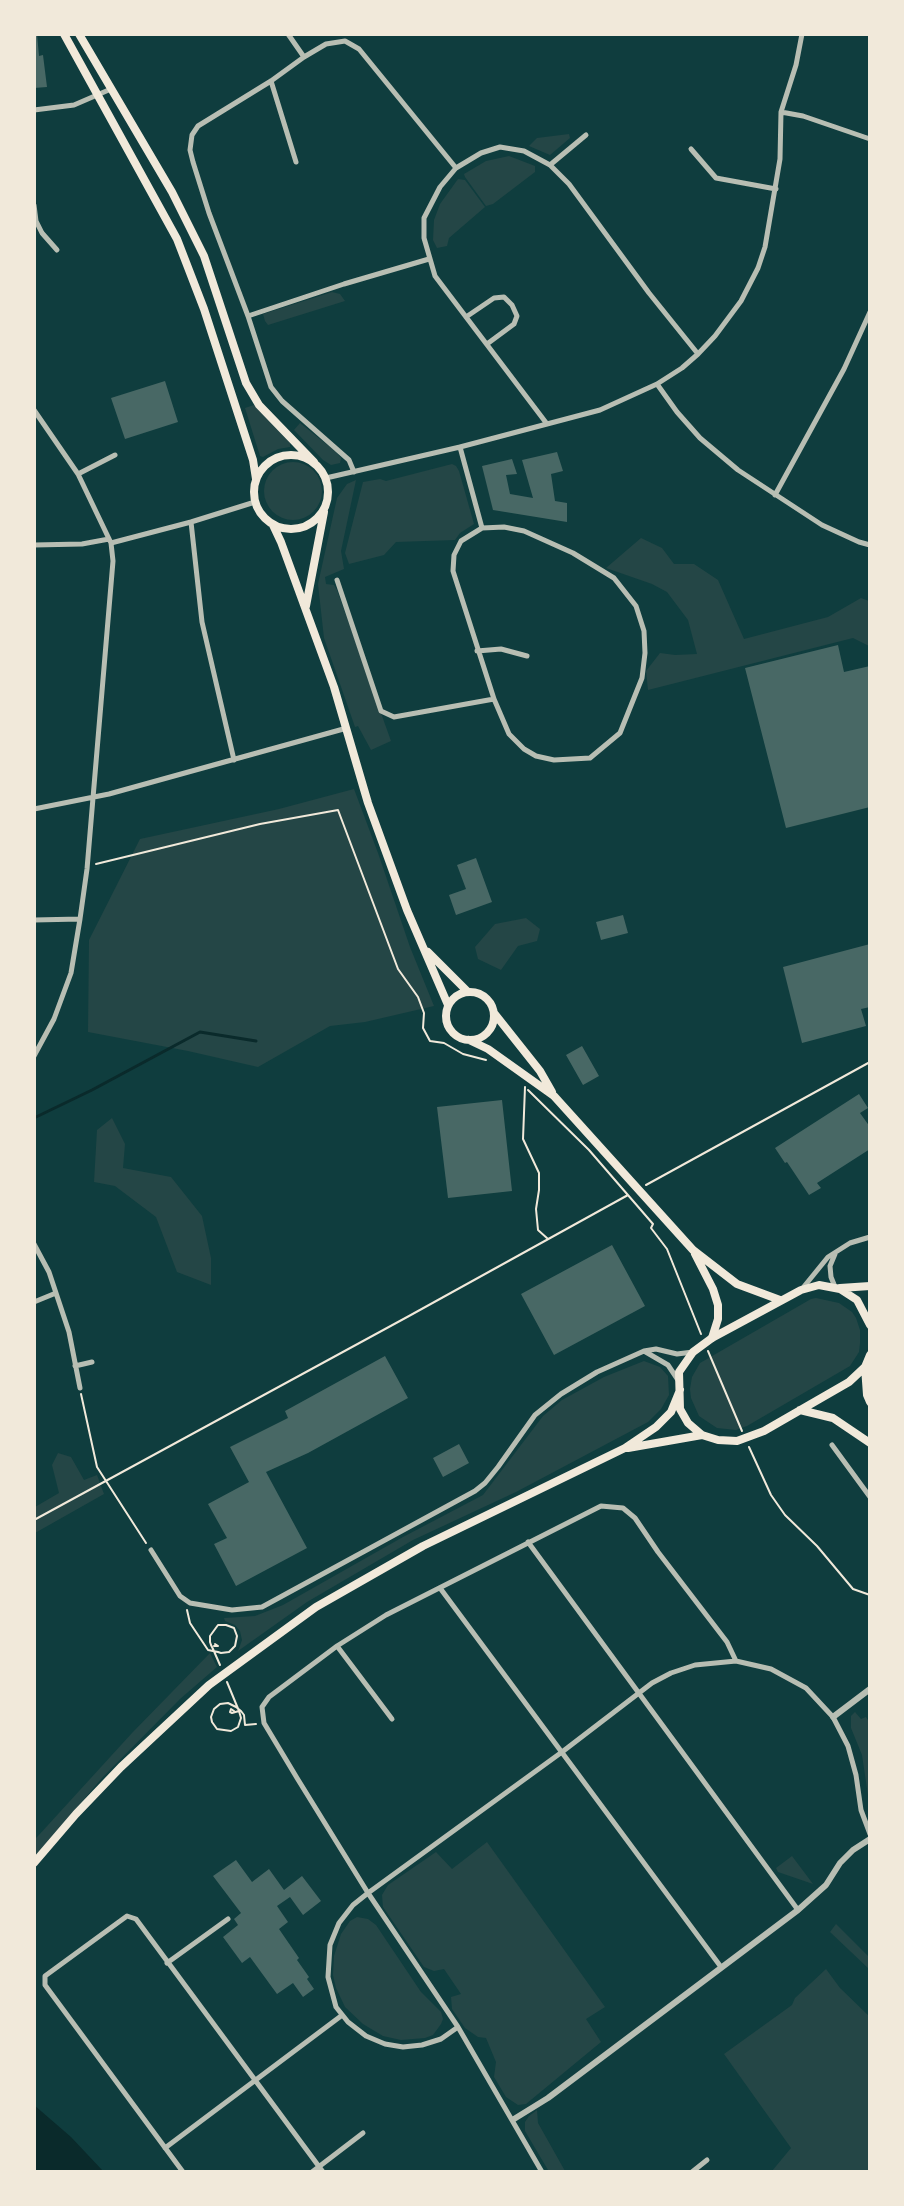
<!DOCTYPE html>
<html>
<head>
<meta charset="utf-8">
<style>
	body { margin:0 }
	#map { position:relative; width:904px; height:2206px; overflow:hidden; background:#0f3d3e; font-family:Arial,sans-serif }
	canvas { display:block }
	.frame { position:absolute; inset:0; border:36px solid #f1e9da; pointer-events:none }
</style>
</head>
<body>
<div id="map">
<canvas width="904" height="2206"></canvas>
<div class="frame"></div>
</div>
<script>
const context = document.querySelector('canvas').getContext('2d');
context.lineJoin = 'round';
function paint(path, color) { context.fillStyle = color; context.fill(path, 'evenodd'); }
const toPath = rows => new Path2D(rows.map(r => 'M' + r).join(''));
function stroke(path, color, width, dash) { context.strokeStyle = color; context.lineWidth = width; context.lineCap = dash ? 'butt' : 'round'; context.setLineDash(dash || []); context.stroke(path); }
const green = toPath([
	[569,134,570,138,550,155,529,146,537,138],
	[509,156,535,166,535,172,493,204,486,206,465,177,464,174,486,161],
	[458,179,465,180,485,207,449,238,447,246,437,248,433,240,434,220,440,204],
	[332,292,340,294,345,301,268,325,265,321,263,314],
	[254,405,290,443,290,447,278,449,263,457,260,456,245,408],
	[300,423,335,451,341,458,340,463,331,465,323,460,294,430],
	'264 491a29 29 0 1 1 58 0a29 29 0 1 1-58 0Z',
	[452,464,456,466,459,471,474,524,460,533,455,540,396,542,384,555,349,564,345,553,363,482,380,479,386,481],
	[356,480,341,551,344,569,325,577,326,584,334,585,337,590,391,741,371,750,358,726,355,727,324,638,318,584,337,498,347,484],
	[641,538,662,548,674,564,694,564,718,580,744,639,828,617,861,598,869,601,869,646,853,638,648,690,646,671,660,653,675,655,697,654,688,620,667,592,652,584,606,568],
	[354,789,378,853,410,947,434,1006,365,1022,330,1026,258,1067,188,1051,88,1032,89,940,140,839,279,809],
	[526,918,540,929,537,941,518,946,501,970,478,959,475,947,495,924],
	[112,1118,125,1144,123,1168,171,1177,202,1216,211,1258,211,1285,177,1272,156,1217,115,1186,94,1182,97,1130],
	[816,1298,839,1303,852,1312,856,1318,860,1330,860,1343,859,1352,850,1366,747,1426,736,1430,717,1428,699,1416,691,1398,690,1389,692,1377,700,1363,811,1299],
	[644,1361,660,1367,668,1376,669,1395,661,1409,648,1422,516,1492,413,1540,307,1602,238,1651,242,1640,240,1631,235,1625,225,1621,224,1618,255,1616,283,1605,403,1537,483,1495,543,1416,562,1400,604,1377],
	[58,1453,71,1457,84,1480,97,1475,104,1494,35,1533,35,1507,59,1493,52,1465],
	[210,1653,217,1667,180,1699,102,1778,35,1857,34,1840,38,1836,132,1733],
	[855,1712,861,1719,866,1717,869,1722,869,1802,862,1755,851,1728,851,1716],
	[487,1842,605,2007,586,2019,601,2042,526,2104,518,2105,506,2097,494,2077,496,2062,486,2038,478,2037,465,2028,452,2009,451,1997,461,1994,444,1969,434,1971,424,1967,383,1907,382,1895,388,1885,436,1852,452,1869],
	[792,1856,813,1884,778,1872,776,1868],
	[357,1917,368,1919,376,1925,421,1992,441,2012,443,2019,441,2024,433,2035,425,2038,401,2040,383,2036,363,2024,345,2007,336,1988,333,1975,334,1956,341,1934,350,1921],
	[836,1924,869,1957,869,1969,830,1932],
	[826,1969,840,1988,869,2016,869,2171,772,2171,791,2148,724,2054,792,2005,795,1998],
	[537,2110,538,2123,565,2171,548,2170,525,2131,525,2122,529,2116]
]);
const water = toPath([
	[34,2105,71,2137,103,2171,35,2171]
]);
const stream = toPath([
	[34,1118,92,1090,200,1032,256,1041]
]);
const building = toPath([
	[34,34,37,34,39,56,43,55,47,87,34,88],
	[165,381,178,422,125,439,111,398],
	[557,452,563,471,551,474,555,501,567,503,567,522,493,510,482,466,512,459,517,474,506,475,510,494,533,498,522,460],
	[838,645,844,672,870,666,870,807,786,828,745,668],
	[476,858,492,902,456,915,449,895,466,889,457,865],
	[623,915,628,933,601,940,596,922],
	[870,944,870,1007,861,1009,866,1026,802,1043,783,967],
	[582,1046,599,1076,583,1085,566,1055],
	[859,1094,868,1108,860,1113,870,1127,870,1149,817,1183,821,1188,809,1195,787,1162,785,1163,775,1148],
	[502,1100,512,1191,448,1198,437,1107],
	[612,1245,645,1306,554,1355,521,1294],
	[385,1356,408,1398,308,1453,266,1472,307,1548,236,1586,214,1544,227,1538,208,1504,249,1482,230,1447,288,1418,285,1411],
	[459,1444,469,1463,443,1477,433,1458],
	[236,1860,252,1882,269,1869,284,1890,302,1876,321,1901,303,1915,290,1897,277,1906,288,1922,279,1929,299,1958,297,1960,309,1977,307,1979,314,1989,303,1997,293,1983,277,1994,250,1957,242,1963,223,1937,238,1925,234,1919,241,1913,213,1876]
]);
const path = toPath([
	[96,864,260,824,338,810,398,969,418,997,424,1013,423,1028,430,1041,444,1043,463,1054,486,1060],
	[525,1087,523,1139,539,1173,539,1190,536,1209,538,1230,548,1239],
	[528,1090,589,1150,653,1224,651,1228,667,1249,701,1334],
	[646,1185,870,1062],
	[708,1351,742,1431],
	[81,1394,97,1467,146,1543],
	[749,1447,771,1495,785,1515,817,1546,853,1589,870,1595],
	[34,1520,409,1316,628,1195],
	[187,1610,190,1623,208,1650,218,1652,221,1653,229,1652,235,1646,237,1636,234,1628,226,1625,218,1625,210,1636,210,1642,211,1645,213,1649,220,1665],
	[214,1646,218,1646,215,1644],
	[227,1682,239,1711,241,1718,238,1727,231,1731,217,1729,212,1722,211,1717,214,1709,220,1704,228,1703,236,1707,241,1711,244,1715,245,1725,256,1724],
	[234,1711,231,1709,230,1712,232,1713,239,1711]
]);
const minor = toPath([
	[288,34,304,57],
	[271,81,296,162],
	[34,110,74,105,111,89],
	[781,112,803,116,870,139],
	[691,149,716,178,776,189],
	[550,165,586,135],
	[34,205,36,221,42,233,57,250],
	[248,316,344,284,429,259],
	[466,317,494,298,504,297,512,305,517,316,514,324,487,344],
	[657,384,677,412,700,438,738,470,822,525,859,542,870,545],
	[34,410,78,474,111,543,113,561,87,869,80,919,71,973,54,1019,34,1056],
	[547,424,435,276,424,238,424,218,440,187,456,168,481,153,500,147,524,151,550,165,569,184,649,293,698,354],
	[460,447,482,528,461,541,454,555,453,571,494,699,509,734,524,749,536,756,554,760,590,758,620,733,642,678,645,653,644,631,636,606,614,578,573,553,524,531,504,527,482,528],
	[354,472,349,460,282,401,271,387,248,316,209,213,193,162,190,150,192,135,198,126,271,81,304,57,326,44,345,41,359,49,456,168],
	[78,474,115,455],
	[326,478,460,447,600,410,657,384,682,368,698,354,715,336,741,301,758,268,765,247,780,159,781,112,796,65,802,34],
	[775,495,844,369,870,312],
	[191,522,202,622,234,760],
	[111,543,191,522,255,502],
	[34,545,82,544,109,539],
	[337,580,381,711,394,717,494,699],
	[477,651,501,649,527,656],
	[34,809,109,794,347,728],
	[34,920,80,919],
	[34,1244,49,1272,69,1332,80,1388],
	[835,1287,831,1277,830,1266,835,1254],
	[802,1289,828,1257,850,1243,870,1237],
	[34,1302,56,1293],
	[644,1351,668,1365,678,1380],
	[75,1366,92,1362],
	[832,1445,870,1497],
	[528,1542,798,1910],
	[151,1550,180,1596,190,1603,232,1610,262,1607,475,1491,485,1483,498,1467,535,1415,561,1394,597,1372,644,1351,656,1349,677,1354,693,1352],
	[440,1588,721,1967],
	[337,1646,392,1719],
	[167,1963,228,1919],
	[458,2027,441,2039,422,2045,403,2047,385,2044,366,2036,348,2022,336,2007,328,1977,330,1945,339,1923,353,1905,368,1893,562,1752,652,1683,671,1673,695,1665,736,1661,771,1669,806,1688,833,1717,848,1746,856,1775,861,1810,870,1834],
	[165,2148,341,2016],
	[183,2172,45,1985,45,1976,127,1916,136,1919,323,2172],
	[312,2172,363,2133],
	[542,2172,458,2027,368,1893,297,1778,264,1723,262,1707,269,1697,337,1646,386,1615,601,1506,623,1508,635,1518,658,1552,727,1642,736,1661],
	[692,2172,707,2160]
]);
const tertiary = toPath([
	[833,1717,870,1689],
	[514,2119,548,2098,798,1910,826,1885,840,1863,853,1850,870,1839]
]);
const primary = toPath([
	[64,34,177,239,204,309,253,460,256,479],
	[79,34,172,192,204,256,246,383,259,405,314,462],
	'254 492a37 37 0 1 1 74 0a37 37 0 1 1-74 0Z',
	[273,525,281,542,334,687,368,803,407,910,448,1005],
	[306,606,324,512],
	[428,952,468,992],
	'446 1016a24 24 0 1 1 48 0a24 24 0 1 1-48 0Z',
	[494,1013,540,1071,552,1092],
	[469,1040,488,1049,554,1096,693,1250,737,1284,780,1300],
	[695,1254,713,1289,718,1305,718,1319,712,1338]
]);
const trunk = toPath([
	[840,1288,870,1286],
	[870,1325,857,1300,840,1289,819,1285,801,1290,712,1338,693,1352,679,1372,680,1409,688,1423,702,1435,718,1440,737,1441,764,1431,849,1382,865,1367,870,1355],
	[865,1367,867,1395,870,1402],
	[800,1410,833,1418,870,1443],
	[628,1448,702,1435],
	[34,1863,76,1814,121,1767,209,1685,316,1607,423,1546,625,1448,656,1427,671,1412,680,1390]
]);
paint(green, '#244646');
paint(water, '#0a2a2b');
stroke(stream, '#0a2a2b', 3);
paint(building, '#486865');
stroke(path, '#f1e9da', 2);
stroke(minor, '#b8beb3', 5);
stroke(tertiary, '#b8beb3', 6);
stroke(primary, '#f1e9da', 8);
stroke(trunk, '#f1e9da', 8);
</script>
</body>
</html>
